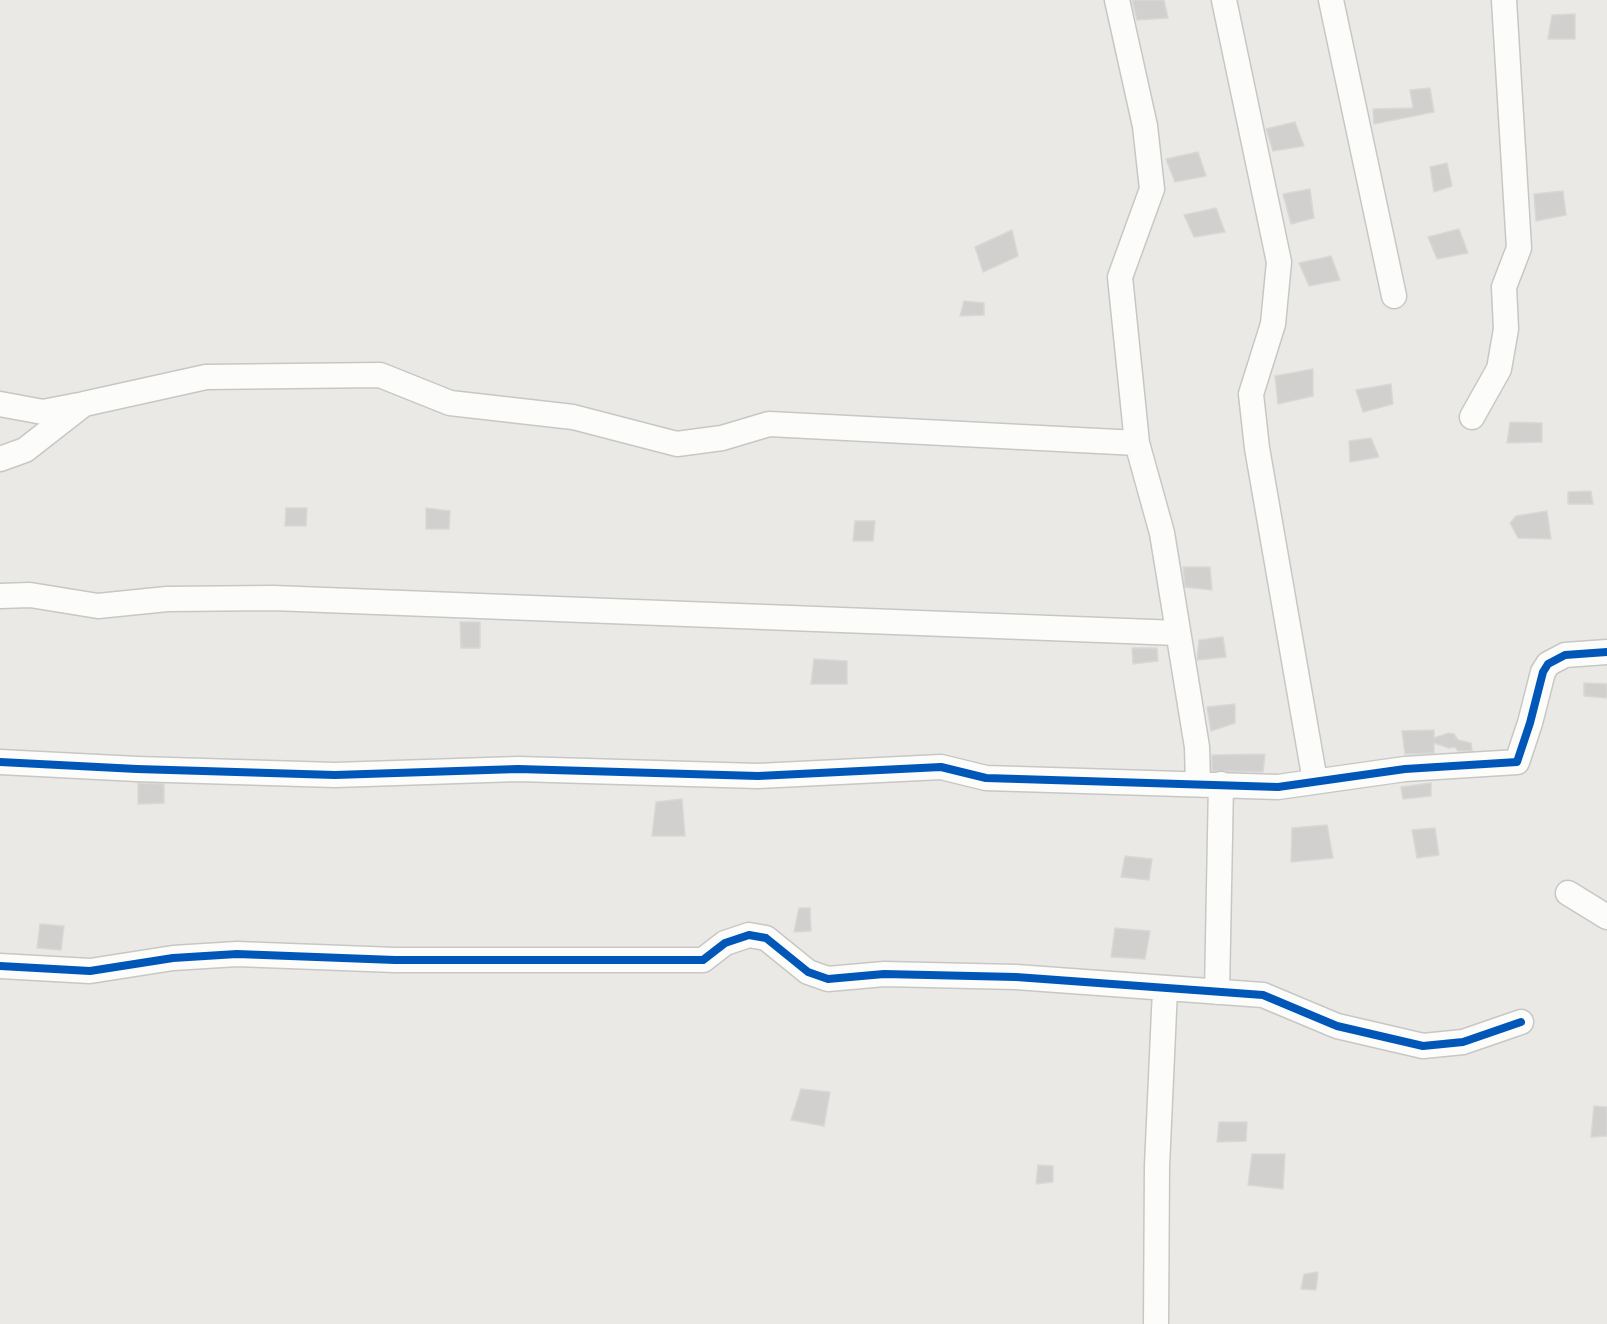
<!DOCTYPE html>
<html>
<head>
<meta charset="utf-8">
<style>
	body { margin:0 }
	canvas { display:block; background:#ebe9e6 }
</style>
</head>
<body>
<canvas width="1607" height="1324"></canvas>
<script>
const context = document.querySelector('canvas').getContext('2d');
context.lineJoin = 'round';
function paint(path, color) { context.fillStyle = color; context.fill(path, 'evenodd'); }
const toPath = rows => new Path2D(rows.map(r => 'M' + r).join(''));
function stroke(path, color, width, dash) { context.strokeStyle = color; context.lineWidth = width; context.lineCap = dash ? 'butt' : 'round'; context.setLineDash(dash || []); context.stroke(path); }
const building = toPath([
	[1132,0,1164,0,1168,18,1137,20,1132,0],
	[1575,14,1575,39,1548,39,1552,15,1575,14],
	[1430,88,1434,112,1374,124,1373,109,1413,108,1410,90,1430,88],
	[1295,122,1304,146,1273,151,1266,129,1295,122],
	[1198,152,1206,176,1175,182,1166,159,1198,152],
	[1447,163,1452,186,1434,192,1430,167,1447,163],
	[1310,189,1314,218,1291,224,1283,194,1310,189],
	[1563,191,1566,215,1536,221,1534,194,1563,191],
	[1216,208,1225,232,1194,237,1184,215,1216,208],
	[1459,229,1468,253,1437,259,1428,237,1459,229],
	[1012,230,1018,256,983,272,975,247,1012,230],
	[1331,256,1340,280,1309,286,1299,263,1331,256],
	[964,301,984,303,984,315,960,316,964,301],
	[1313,369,1313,396,1278,404,1275,376,1313,369],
	[1391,384,1393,404,1363,412,1356,390,1391,384],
	[1510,422,1542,423,1542,442,1507,443,1510,422],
	[1371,438,1379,457,1350,462,1349,441,1371,438],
	[1591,491,1593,504,1568,504,1568,492,1591,491],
	[286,508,307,508,306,526,285,526,286,508],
	[426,508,450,511,449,529,426,529,426,508],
	[1547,511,1551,539,1518,538,1510,523,1516,516,1547,511],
	[855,521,875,521,873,541,853,541,855,521],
	[1183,567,1210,567,1212,590,1185,587,1183,567],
	[460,622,480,622,480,648,461,648,460,622],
	[1223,637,1226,657,1197,660,1199,640,1223,637],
	[1132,648,1157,648,1158,661,1133,664,1132,648],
	[814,659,847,661,847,684,811,684,814,659],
	[1584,683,1607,684,1607,698,1584,696,1584,683],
	[1235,704,1235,723,1211,731,1207,707,1235,704],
	[1434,730,1434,738,1449,733,1454,734,1458,740,1471,743,1472,751,1458,751,1455,747,1449,748,1434,743,1434,753,1405,754,1402,731,1434,730],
	[1265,754,1263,772,1212,771,1212,755,1265,754],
	[138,783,164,784,164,803,138,804,138,783],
	[1431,783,1431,796,1403,799,1401,787,1431,783],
	[682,799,685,836,652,836,656,802,682,799],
	[1327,825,1333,858,1291,862,1292,828,1327,825],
	[1435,828,1439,855,1417,858,1412,830,1435,828],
	[1125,856,1152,859,1149,880,1121,877,1125,856],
	[799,908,810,908,811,931,794,932,799,908],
	[40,924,64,926,61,950,37,948,40,924],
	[1115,928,1150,931,1145,959,1111,957,1115,928],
	[801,1089,830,1092,824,1126,791,1120,801,1089],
	[1594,1106,1607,1107,1607,1136,1591,1137,1594,1106],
	[1219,1122,1247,1122,1246,1141,1217,1142,1219,1122],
	[1252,1154,1285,1154,1283,1189,1248,1185,1252,1154],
	[1038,1165,1053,1166,1053,1182,1036,1184,1038,1165],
	[1318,1272,1316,1290,1301,1289,1304,1274,1318,1272]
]);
const minor = toPath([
	[1117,0,1145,126,1152,189,1120,277,1137,443,1162,533,1197,747,1198,784],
	[1224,0,1279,262,1273,324,1251,394,1257,448,1315,781],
	[1331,0,1394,296],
	[0,404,43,412,79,405],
	[1472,417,1499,369,1506,329,1504,287,1519,248,1504,0],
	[0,459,25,450,84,404,206,377,380,375,450,403,573,417,677,444,722,438,769,424,1137,443],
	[0,596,30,595,98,606,167,599,273,598,1178,633],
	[0,762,137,769,335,775,518,769,758,776,941,767,986,778,1278,787,1405,769,1517,762,1530,723,1543,672,1548,664,1565,655,1607,652],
	[1568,893,1607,917],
	[0,966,90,971,173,958,237,954,395,960,703,960,725,943,749,935,766,938,808,972,828,979,884,974,1016,977,1263,995,1337,1026,1423,1046,1463,1042,1521,1022],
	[1217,992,1221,784],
	[1156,1324,1157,1166,1165,989]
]);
const cycleway = toPath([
	[0,762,137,769,335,775,518,769,758,776,941,767,986,778,1278,787,1405,769,1517,762,1530,723,1543,672,1548,664,1565,655,1607,652],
	[0,966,90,971,173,958,237,954,395,960,703,960,725,943,749,935,766,938,808,972,828,979,884,974,1016,977,1263,995,1337,1026,1423,1046,1463,1042,1521,1022]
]);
paint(building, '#d1d0cf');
stroke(building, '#dad8d6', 1.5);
stroke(minor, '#c7c7c6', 27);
stroke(minor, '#fcfcfb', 24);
stroke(cycleway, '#0057b8', 8);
</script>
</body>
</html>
